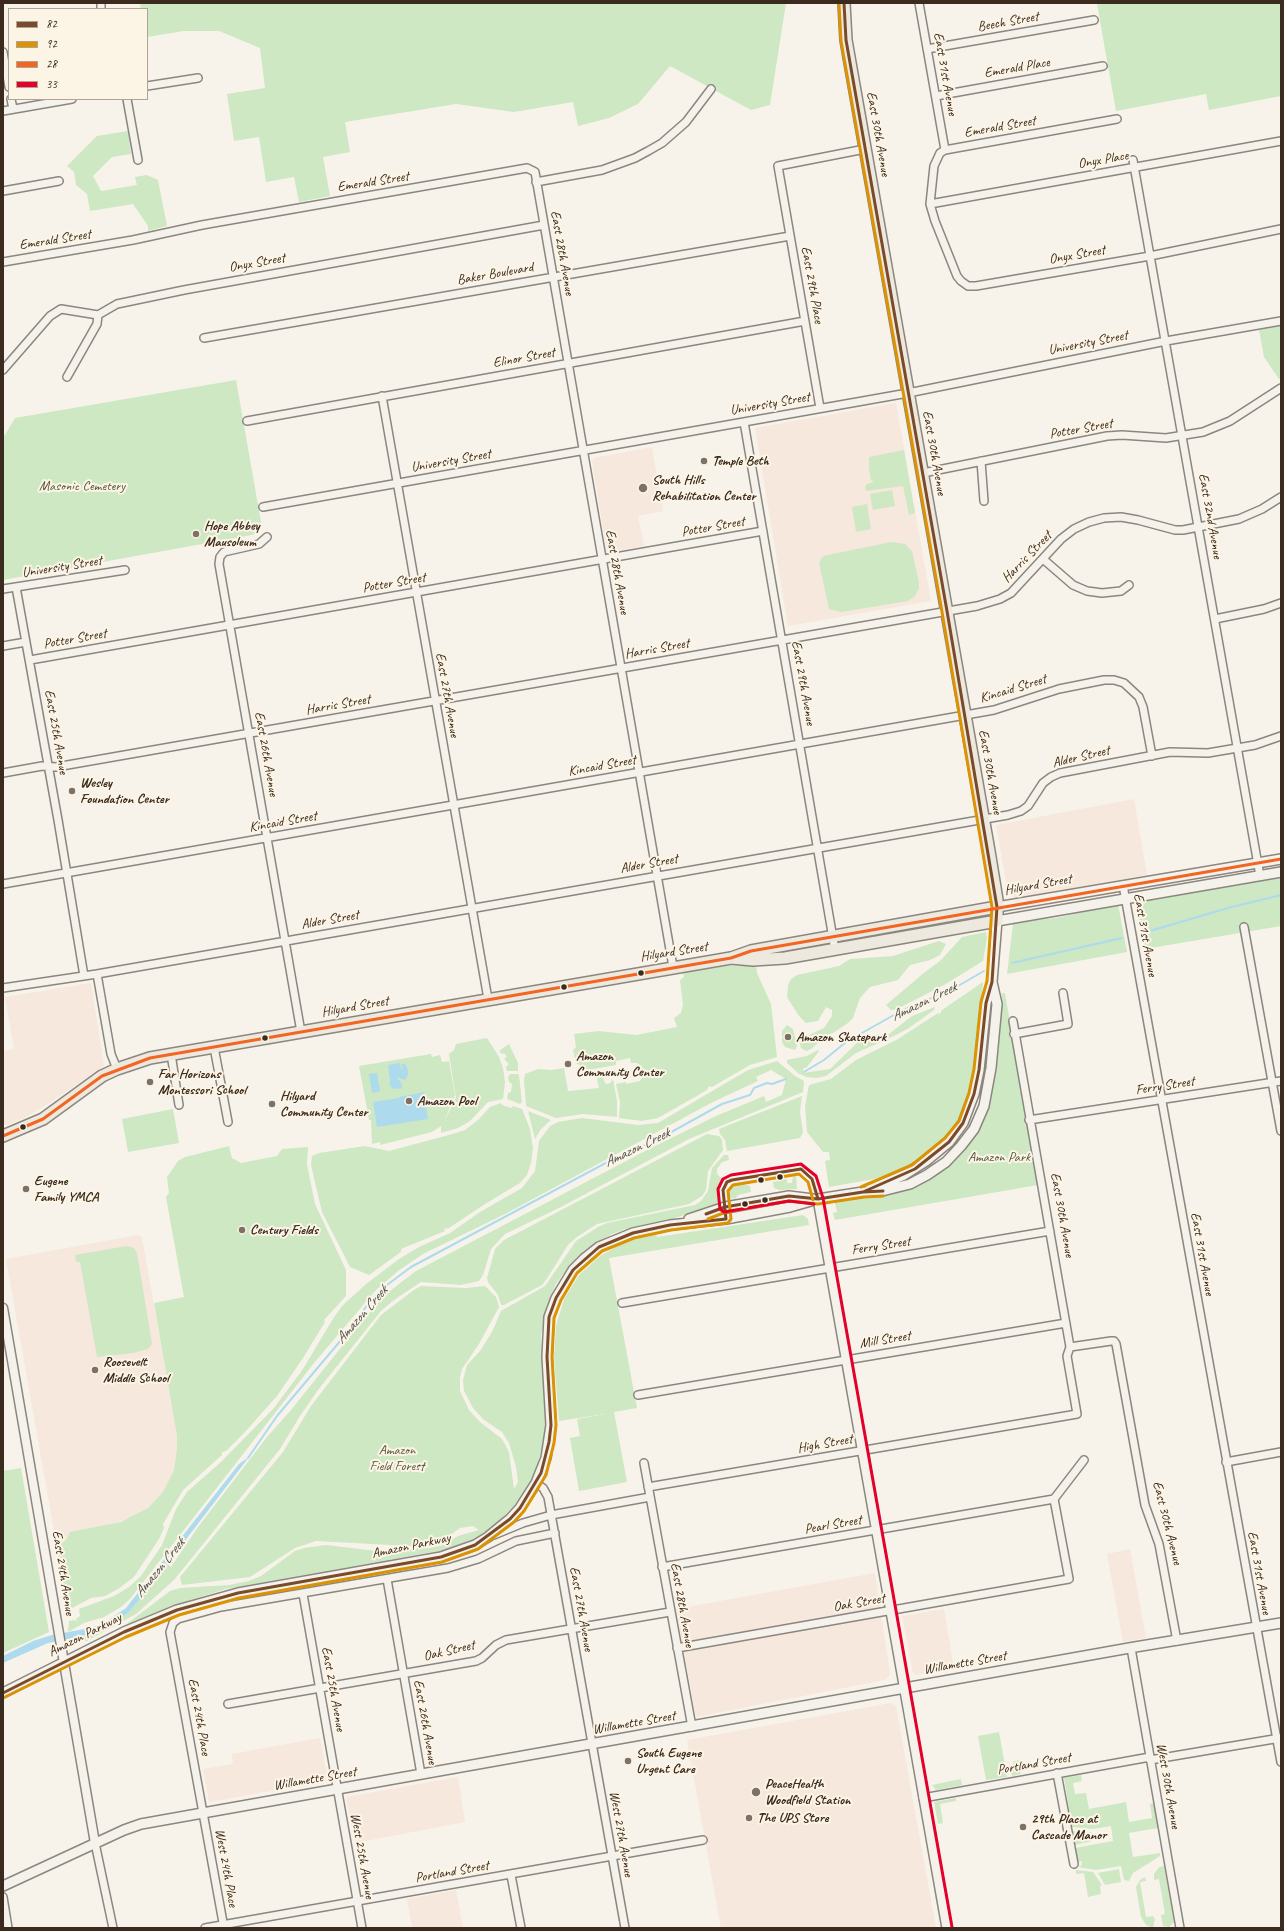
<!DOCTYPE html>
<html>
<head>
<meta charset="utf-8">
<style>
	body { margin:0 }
	#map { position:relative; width:1284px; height:1931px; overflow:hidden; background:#f7f3ea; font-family:Caveat,sans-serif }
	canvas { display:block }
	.frame { position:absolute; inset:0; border:4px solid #3b2a1e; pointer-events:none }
	.legend { position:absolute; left:8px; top:8px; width:140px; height:92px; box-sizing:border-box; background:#fcf5e5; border:1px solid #afa495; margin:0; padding:5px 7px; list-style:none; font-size:12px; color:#3b2a1e }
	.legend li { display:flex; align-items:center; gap:8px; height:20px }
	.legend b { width:20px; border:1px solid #afa495 }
</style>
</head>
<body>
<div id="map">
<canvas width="1284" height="1931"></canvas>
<div class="frame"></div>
<ul class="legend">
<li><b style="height:5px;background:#7a4b2a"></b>82</li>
<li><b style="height:5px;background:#db9304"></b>92</li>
<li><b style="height:5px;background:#f26522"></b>28</li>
<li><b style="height:5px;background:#e4002b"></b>33</li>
</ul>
</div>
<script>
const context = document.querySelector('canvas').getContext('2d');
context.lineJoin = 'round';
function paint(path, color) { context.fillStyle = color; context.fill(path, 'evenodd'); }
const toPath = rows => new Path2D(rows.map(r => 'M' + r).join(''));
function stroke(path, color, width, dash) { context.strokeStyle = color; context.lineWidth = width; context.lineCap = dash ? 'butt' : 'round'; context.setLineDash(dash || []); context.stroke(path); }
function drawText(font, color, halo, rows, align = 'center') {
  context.font = font + ' Caveat,sans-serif'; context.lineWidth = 4; context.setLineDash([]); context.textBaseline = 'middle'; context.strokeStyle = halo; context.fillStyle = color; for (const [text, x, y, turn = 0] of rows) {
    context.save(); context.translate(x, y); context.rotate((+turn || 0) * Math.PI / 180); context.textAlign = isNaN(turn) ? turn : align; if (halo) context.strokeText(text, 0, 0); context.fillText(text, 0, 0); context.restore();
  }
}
const built = toPath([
	[896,403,931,601,788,626,755,428],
	[652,447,663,511,638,516,644,546,609,552,607,551,592,462,594,458],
	[1134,799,1147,875,1015,898,1008,893,996,825],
	[91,983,104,1066,51,1102,25,1118,3,1126,3,1051,14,1049,5,997],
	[138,1235,142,1237,177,1436,177,1448,174,1470,163,1492,148,1508,129,1519,68,1536,64,1543,57,1548,6,1259],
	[1130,1549,1146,1638,1123,1642,1107,1554],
	[875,1573,890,1674,885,1680,696,1717,676,1609],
	[944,1609,954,1669,916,1675,913,1673,902,1616],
	[891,1703,896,1706,936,1928,721,1928,687,1740],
	[320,1738,328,1781,209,1802,203,1769,233,1764,232,1754],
	[458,1777,465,1822,355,1843,346,1797],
	[456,1890,463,1928,412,1928,407,1899]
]);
const green = toPath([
	[140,3,786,3,770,105,751,110,670,66,638,104,609,118,578,126,573,102,514,112,456,104,345,122,350,152,323,157,330,196,299,202,294,177,266,182,259,137,234,141,227,94,265,88,260,48,219,31,184,31,147,37,147,9,141,9],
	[1102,3,1281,3,1281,96,1209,110,1206,94,1116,111,1097,4],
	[128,131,131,154,112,157,93,176,101,191,137,185,135,177,147,175,158,180,167,226,148,231,148,226,133,204,90,211,87,194,76,185,74,172,67,166,97,136],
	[1281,326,1281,378,1279,379,1264,357,1259,330],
	[236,380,261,522,260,532,252,535,3,580,3,438,15,418],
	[904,450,915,513,909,515,903,486,866,491,865,487,867,484,874,482,871,480,869,468,869,457],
	[892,490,895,506,873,510,870,494],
	[867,504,871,529,856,532,852,507],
	[891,542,905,544,912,551,919,583,919,588,915,596,908,601,841,612,829,609,819,563,823,556],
	[1281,875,1281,926,1145,949,1136,901],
	[1118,904,1127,952,1007,974,1013,924,1016,922,1056,918],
	[986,932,987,938,983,961,944,985,897,1009,891,1010,886,1005,925,972,940,961,962,937],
	[939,941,946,944,940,955,930,960,910,965,898,980,870,987,860,998,853,1018,848,1023,833,1033,827,1035,811,1049,806,1051,801,1048,800,1043,802,1038,824,1028,832,1016,832,1010,826,1007,818,1021,806,1023,799,1016,787,997,788,985,791,979,797,975,839,966,850,959,893,956],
	[756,964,757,973,771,1004,777,1057,750,1065,712,1087,709,1086,707,1090,658,1118,642,1121,619,1118,620,1102,616,1084,626,1082,626,1084,640,1081,644,1075,643,1068,637,1063,631,1063,630,1058,616,1061,616,1065,587,1070,576,1063,573,1050,576,1047,574,1034,599,1031,636,1035,672,1028,677,1027,674,1018,681,1013,683,1005,680,980,684,977,683,972,725,966],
	[983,982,973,1083,968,1102,954,1128,944,1141,920,1160,906,1167,874,1179,829,1187,825,1161,830,1160,829,1152,823,1152,807,1132,805,1106,809,1085,831,1079,856,1060,898,1039,938,1013,940,1014,942,1010],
	[1002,993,1005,993,1038,1185,835,1220,833,1213,837,1212,835,1203,894,1192,914,1185,977,1131,998,1041],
	[935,1007,934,1010,909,1028,894,1036,856,1053,826,1076,816,1078,806,1077,798,1073,787,1063,787,1060,807,1056,818,1050,819,1051,807,1067,803,1069,803,1073,830,1069,858,1042,875,1035,889,1034,912,1016],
	[787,1025,793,1029,797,1046,795,1050,785,1047,782,1042,782,1031],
	[487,1038,499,1057,503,1068,505,1082,503,1099,488,1102,470,1121,458,1128,441,1133,441,1126,432,1132,380,1145,380,1142,372,1144,371,1120,369,1120,359,1066,431,1054,432,1057,440,1055,442,1062,449,1061,455,1095,444,1122,456,1098,449,1054,454,1050,456,1044],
	[509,1044,518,1063,518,1071,507,1071,506,1067,509,1064,504,1059,507,1057,505,1054,500,1053,500,1050],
	[777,1061,795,1076,804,1081,803,1092,689,1139,561,1207,505,1234,491,1249,483,1275,479,1281,461,1285,421,1282,394,1300,381,1311,318,1390,300,1416,280,1449,174,1580,136,1614,87,1641,84,1640,83,1637,127,1614,168,1564,171,1567,198,1527,267,1437,291,1410,363,1320,386,1294,416,1271,651,1148,716,1116,764,1096,766,1102,782,1095,786,1079,771,1070,756,1077,758,1081,713,1102,505,1214,423,1254,398,1271,375,1291,314,1363,130,1599,121,1607,104,1617,84,1623,68,1632,69,1621,75,1620,77,1622,76,1619,80,1616,79,1609,114,1596,129,1587,141,1576,162,1545,176,1509,187,1492,221,1462,274,1408,303,1369,334,1317,343,1305,366,1284,399,1259,419,1247,450,1233,480,1212,522,1188,535,1171,539,1141,550,1126,558,1122,582,1118,638,1125,658,1123,748,1070],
	[564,1068,568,1091,599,1088,596,1073,602,1072,604,1081,606,1084,610,1083,613,1079,617,1101,617,1117,583,1114,556,1118,526,1106,524,1080,525,1074,538,1069,551,1070],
	[510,1074,518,1074,519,1075,522,1102,520,1104,507,1099,508,1093,511,1092,512,1084,509,1082,508,1078],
	[802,1096,800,1112,803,1132,800,1138,727,1151,725,1140,720,1134,719,1129],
	[501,1103,502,1105,511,1108,513,1106,522,1109,530,1129,533,1148,531,1163,527,1175,520,1183,485,1204,449,1228,444,1229,445,1231,401,1249,401,1252,369,1275,350,1267,322,1212,311,1165,312,1156,319,1153,365,1146,389,1151,449,1135,465,1130,478,1120,490,1107],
	[173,1109,179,1143,128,1152,122,1119],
	[528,1111,551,1120,541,1129,535,1139],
	[707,1134,719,1136,722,1140,723,1150,708,1171,706,1190,702,1196,689,1204,597,1224,577,1237,568,1245,546,1280,542,1285,504,1305,501,1305,498,1295,488,1282,487,1278,495,1249,504,1240],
	[229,1146,232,1158,241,1163,277,1156,282,1149,308,1147,307,1164,315,1204,346,1270,346,1296,324,1320,325,1322,303,1358,277,1396,245,1432,226,1451,222,1452,222,1455,183,1490,163,1524,164,1528,159,1539,134,1577,118,1589,105,1596,91,1598,72,1608,66,1605,57,1548,66,1540,70,1532,121,1522,148,1508,163,1492,174,1470,177,1448,177,1436,154,1303,184,1297,166,1197,169,1193,167,1177,178,1161,185,1157],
	[724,1155,728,1155,729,1160,722,1162,717,1169,717,1174,723,1180,719,1192,720,1203,672,1219,626,1229,612,1234,585,1250,568,1267,556,1284,549,1300,541,1335,545,1407,545,1434,541,1452,535,1472,528,1486,519,1500,496,1524,476,1538,444,1550,226,1589,171,1606,124,1626,170,1591,180,1588,229,1585,249,1581,261,1576,295,1551,304,1548,326,1545,377,1551,430,1548,443,1545,458,1536,479,1530,473,1526,460,1528,439,1543,410,1546,316,1541,295,1548,250,1577,182,1585,180,1577,283,1452,311,1406,381,1315,414,1290,421,1286,466,1288,485,1286,496,1297,499,1307,479,1344,462,1369,460,1377,460,1391,469,1410,480,1422,502,1439,509,1452,514,1489,518,1482,516,1467,509,1443,502,1432,484,1420,473,1408,464,1391,463,1380,467,1365,480,1351,492,1332,501,1311,545,1286,576,1241,598,1227,607,1223,695,1205,701,1201,708,1191,712,1168],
	[793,1175,796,1175,797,1189,780,1190,774,1188,773,1182,787,1179,787,1183,792,1183],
	[739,1183,750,1186,751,1192,738,1195,735,1199,731,1198,727,1193,728,1189,732,1184],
	[803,1215,808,1219,809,1225,609,1258,637,1408,614,1412,627,1482,579,1491,570,1438,580,1436,577,1419,611,1413,559,1421,554,1357,556,1326,564,1299,579,1275,600,1256,621,1244,639,1238,656,1234,657,1237],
	[127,1246,134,1248,137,1253,152,1344,148,1349,133,1353,97,1357,80,1262,76,1262,75,1255],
	[21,1468,49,1632,3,1653,3,1471],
	[999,1732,1007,1777,986,1780,978,1736],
	[1021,1753,1024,1769,1020,1774,1012,1776,1011,1768,1014,1761,1022,1760],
	[1081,1775,1082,1781,1073,1783,1075,1794,1086,1793,1089,1809,1126,1802,1129,1822,1152,1818,1150,1804,1154,1803,1158,1828,1129,1833,1133,1857,1160,1853,1160,1856,1133,1873,1129,1881,1124,1880,1121,1866,1096,1870,1078,1867,1081,1866,1082,1861,1078,1862,1075,1848,1113,1841,1111,1826,1093,1829,1072,1827,1064,1778],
	[961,1779,962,1785,936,1790,932,1785],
	[956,1798,956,1801,940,1804,943,1823,938,1824,934,1802],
	[1072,1831,1091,1832,1095,1837,1092,1841,1075,1845],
	[1164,1866,1174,1922,1169,1927,1163,1926,1161,1915,1165,1914,1159,1879,1154,1880,1154,1874,1159,1867],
	[1119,1869,1121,1882,1105,1885,1098,1873],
	[1076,1870,1093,1872,1102,1885,1100,1886,1101,1894,1088,1897,1084,1873,1076,1874],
	[1145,1877,1146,1881,1140,1882,1146,1917,1153,1916,1155,1919,1153,1928,1146,1925,1141,1917,1136,1887,1140,1880]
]);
const water = toPath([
	[400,1063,401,1069,403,1070,401,1065,405,1063,408,1070,408,1075,405,1080,396,1077,401,1082,402,1088,393,1089,389,1084,390,1080,388,1065],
	[377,1073,380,1091,372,1093,369,1074],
	[424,1092,428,1119,377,1127,373,1102,399,1098,399,1097],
	[249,1457,145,1593,127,1614,87,1635,48,1643,3,1663,3,1656,33,1641,52,1635,90,1628,102,1624,126,1608,239,1464]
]);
const stream = toPath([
	[1143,933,1228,908,1281,895],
	[1012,963,1122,938],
	[804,1072,824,1060,846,1042,901,1011,951,990,984,971],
	[248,1458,277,1416,347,1333,368,1304,383,1288,411,1267,617,1157,655,1141,722,1104,750,1095,754,1088,767,1083,772,1084,786,1079]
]);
const minor = toPath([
	[101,3,101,9],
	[919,3,945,150],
	[927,49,1094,20],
	[3,52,9,87],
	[147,86,198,78],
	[936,96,1103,66],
	[11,99,13,109],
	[127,99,138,160],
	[3,111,72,99],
	[1117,119,945,150,940,153,934,166,930,204,935,221,957,276,961,281,968,286,976,286,1150,256,1281,229],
	[1133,160,1260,876],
	[536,182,602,170,635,158,648,151,662,143,686,122,711,89],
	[3,191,59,181],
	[930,204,1281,141],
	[3,262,133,240,202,225,527,168,535,172,673,967],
	[204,338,790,236],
	[3,370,50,316,61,309,98,315,117,304,184,290,544,225],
	[67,377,97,324,98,315],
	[382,396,488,999],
	[820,408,778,166,865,149],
	[247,421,805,321],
	[744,422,835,950],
	[981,461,984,501],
	[923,473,1107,436,1122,435,1166,438,1203,432,1230,421,1281,388],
	[263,507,908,393,1166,341,1281,321],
	[267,537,259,544,224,552,220,557,219,564,301,1032],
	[1043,559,1073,585,1087,591,1102,593,1121,591,1129,585],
	[16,587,58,820,84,976],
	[3,589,125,570],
	[1215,619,1264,609,1281,603],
	[3,646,26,642],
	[30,660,763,531],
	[3,773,42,766,56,767,977,606,1000,599,1011,593,1061,539,1074,529,1089,522,1104,518,1121,517,1138,520,1175,530,1183,530,1239,519,1262,509,1281,497],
	[3,884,994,710,1059,689,1104,680,1114,680,1124,683,1139,697,1143,707,1152,756],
	[1123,885,1281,1762],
	[1244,927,1281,1131],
	[97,974,111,1054,117,1069],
	[3,988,97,974,1008,815,1021,811,1028,806,1043,783,1051,777,1060,773,1170,752,1208,753,1255,745,1281,736],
	[1014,1034,1068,1024,1063,993],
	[214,1047,228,1122],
	[171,1054,179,1105],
	[1029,1120,1281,1081],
	[622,1303,1050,1231],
	[1070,1347,1111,1341,1114,1341,1116,1344,1145,1505,1159,1544,1177,1641],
	[638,1395,1066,1323],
	[1226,1462,1281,1452],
	[644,1463,692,1727],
	[536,1483,543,1488,548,1497,625,1928],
	[648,1487,1077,1414,1067,1356,1070,1347,1013,1021],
	[494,1535,523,1523,551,1515,650,1497],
	[662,1567,1054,1499],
	[387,1579,421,1774],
	[303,1594,362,1928],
	[677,1648,1069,1579,1054,1499,1084,1460],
	[1131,1648,1180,1928],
	[228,1704,476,1661,482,1658,496,1645,506,1640,670,1612],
	[1150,1760,1280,1738],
	[1057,1773,1074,1864],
	[923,1798,1150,1757],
	[95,1843,113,1928],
	[511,1875,521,1928],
	[3,1897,8,1928],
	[205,1928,703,1840],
	[224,1928,170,1632,173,1623,178,1619,221,1607,448,1568,478,1559,516,1541,555,1533]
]);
const tertiary = toPath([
	[3,1308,95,1843]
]);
const secondary = toPath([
	[997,907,1281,859],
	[870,1189,904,1175,926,1161,949,1142,963,1123,974,1094,979,1070,986,1003,992,982,997,921,1281,872],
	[818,1199,947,1928],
	[689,1219,725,1207,789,1196,813,1199],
	[3,1693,124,1632,177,1610,238,1593,441,1557,475,1545,488,1537,510,1519,520,1508,536,1483,546,1458,551,1425,547,1357,549,1317,556,1298,573,1270,585,1258,599,1247,633,1233,670,1225,726,1219,790,1207,818,1199,863,1192,882,1191,910,1184,927,1175,946,1162,961,1146,974,1129,984,1106,991,1068,997,1004,992,982],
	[3,1886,124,1830,141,1824,1135,1647,1281,1623]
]);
const primary = toPath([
	[731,958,753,960,785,958,997,921,997,900,989,851,846,40,844,3],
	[3,1136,43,1119,102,1076,117,1069,150,1058,731,958,751,951,997,907]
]);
const bus1 = toPath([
	[844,3,846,40,947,611,997,907,992,982,986,1003,979,1070,974,1094,963,1123,949,1142,915,1169,863,1192],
	[706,1214,725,1207,789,1196,818,1199,863,1192,883,1191],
	[3,1693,124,1632,177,1610,238,1593,441,1557,475,1545,510,1519,520,1508,541,1473,549,1442,551,1425,547,1357,549,1317,556,1298,573,1270,599,1247,633,1233,670,1225,726,1219,723,1190,727,1182,732,1180,801,1169,812,1179,818,1199]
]);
const bus2 = toPath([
	[839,3,841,41,942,612,992,907,987,981,981,1002,974,1069,969,1093,959,1121,945,1138,912,1165,861,1187],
	[708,1219,726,1212,789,1201,818,1204,864,1197,883,1196],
	[5,1697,126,1637,179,1615,239,1598,442,1562,478,1549,514,1522,524,1511,546,1475,554,1443,556,1425,552,1357,554,1318,561,1300,577,1273,602,1251,634,1238,671,1230,728,1223,731,1219,728,1191,733,1185,799,1174,808,1182,813,1200]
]);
const bus3 = toPath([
	[3,1136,43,1119,102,1076,150,1058,731,958,751,951,1281,859]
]);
const bus4 = toPath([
	[823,1198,952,1927],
	[814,1204,789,1201,724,1212,720,1209,718,1189,723,1179,731,1175,801,1164,816,1176,823,1198]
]);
const markers = [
	[704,461,4,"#7d7065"],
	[643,488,5,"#7d7065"],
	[196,534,4,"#7d7065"],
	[72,791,4,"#7d7065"],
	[641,973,3.5,"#3b2a1e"],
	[564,987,3.5,"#3b2a1e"],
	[788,1037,4,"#7d7065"],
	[265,1038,3.5,"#3b2a1e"],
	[568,1064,4,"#7d7065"],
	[150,1082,4,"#7d7065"],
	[409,1101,4,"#7d7065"],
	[272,1104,4,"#7d7065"],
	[23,1127,3.5,"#3b2a1e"],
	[780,1177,3.5,"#3b2a1e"],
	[761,1180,3.5,"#3b2a1e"],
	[26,1189,4,"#7d7065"],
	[765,1200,3.5,"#3b2a1e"],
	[745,1204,3.5,"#3b2a1e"],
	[242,1230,4,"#7d7065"],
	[95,1370,4,"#7d7065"],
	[628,1761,4,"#7d7065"],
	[756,1792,5,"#7d7065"],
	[749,1818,4,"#7d7065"],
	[1023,1827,4,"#7d7065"]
];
const streetNames = [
	["Beech Street",1008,22,-10],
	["Emerald Place",1017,68,-10],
	["East 31st Avenue",945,74,80],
	["Emerald Street",1000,127,-10],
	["East 30th Avenue",878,134,80],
	["Onyx Place",1103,160,-10],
	["Emerald Street",373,182,-9],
	["Emerald Street",55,240,-9],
	["East 28th Avenue",562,253,80],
	["Onyx Street",1077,255,-10],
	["Onyx Street",257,263,-10],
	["Baker Boulevard",495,274,-10],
	["East 29th Place",812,285,80],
	["University Street",1088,343,-11],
	["Elinor Street",524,358,-10],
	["University Street",770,404,-10],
	["Potter Street",1081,429,-10],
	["East 30th Avenue",934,453,80],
	["University Street",451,461,-10],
	["East 32nd Avenue",1210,516,80],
	["Potter Street",713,527,-10],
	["Harris Street",1027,557,-46],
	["University Street",62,567,-9],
	["East 28th Avenue",617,572,80],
	["Potter Street",394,583,-10],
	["Potter Street",75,639,-10],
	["Harris Street",657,649,-10],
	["East 29th Avenue",803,683,80],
	["Kincaid Street",1013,689,-17],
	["East 27th Avenue",447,695,80],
	["Harris Street",338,705,-10],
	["East 25th Avenue",56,732,80],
	["East 26th Avenue",266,754,80],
	["Alder Street",1081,757,-13],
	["Kincaid Street",602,766,-10],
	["East 30th Avenue",990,772,80],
	["Kincaid Street",283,822,-10],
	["Alder Street",649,864,-10],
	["Hilyard Street",1038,885,-10],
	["Alder Street",330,920,-10],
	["East 31st Avenue",1145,935,80],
	["Hilyard Street",674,952,-9],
	["Hilyard Street",355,1007,-10],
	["Ferry Street",1165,1086,-9],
	["East 30th Avenue",1062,1215,80],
	["Ferry Street",881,1246,-9],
	["East 31st Avenue",1202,1254,80],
	["Mill Street",885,1340,-9],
	["High Street",825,1444,-10],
	["East 30th Avenue",1167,1523,76],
	["Pearl Street",833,1525,-10],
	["Amazon Parkway",411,1546,-12],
	["East 24th Avenue",63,1573,81],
	["East 31st Avenue",1259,1573,80],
	["Oak Street",859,1603,-10],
	["East 28th Avenue",682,1605,80],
	["East 27th Avenue",581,1609,80],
	["Amazon Parkway",85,1635,-27],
	["Oak Street",449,1651,-13],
	["Willamette Street",965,1663,-10],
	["East 25th Avenue",333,1689,80],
	["East 24th Place",199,1717,80],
	["East 26th Avenue",425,1722,80],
	["Willamette Street",634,1723,-10],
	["Portland Street",1034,1764,-10],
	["Willamette Street",315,1779,-10],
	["West 30th Avenue",1168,1786,80],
	["West 27th Avenue",621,1834,80],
	["West 25th Avenue",362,1856,80],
	["West 24th Place",226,1868,80],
	["Portland Street",452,1872,-10]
];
const poiNames = [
	["Temple Beth",712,461],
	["South Hills",652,480],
	["Rehabilitation Center",652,496],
	["Hope Abbey",204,526],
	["Mausoleum",204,542],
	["Wesley",80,783],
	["Foundation Center",80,799],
	["Amazon Skatepark",796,1037],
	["Amazon",576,1056],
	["Community Center",576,1072],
	["Far Horizons",158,1074],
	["Montessori School",158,1090],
	["Hilyard",280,1096],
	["Community Center",280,1112],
	["Amazon Pool",417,1101],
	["Eugene",34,1181],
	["Family YMCA",34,1197],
	["Century Fields",250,1230],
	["Roosevelt",103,1362],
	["Middle School",103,1378],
	["South Eugene",636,1753],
	["Urgent Care",636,1769],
	["PeaceHealth",765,1784],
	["Woodfield Station",765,1800],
	["The UPS Store",757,1818],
	["29th Place at",1031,1819],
	["Cascade Manor",1031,1835]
];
const parkNames = [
	["Masonic Cemetery",82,486],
	["Amazon Park",999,1157],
	["Amazon",397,1450],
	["Field Forest",397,1466]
];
const waterNames = [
	["Amazon Creek",924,1002,-26],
	["Amazon Creek",637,1148,-26],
	["Amazon Creek",362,1315,-49],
	["Amazon Creek",160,1568,-51]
];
paint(built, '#f6e8dc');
paint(green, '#cde8c2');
paint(water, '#aedaee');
stroke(stream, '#aedaee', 2);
stroke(minor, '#8b867f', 10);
stroke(tertiary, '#8b867f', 11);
stroke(secondary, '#8b867f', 12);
stroke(primary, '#8b867f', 14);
stroke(minor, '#f5f2ec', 7);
stroke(tertiary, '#f5f2ec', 8);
stroke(secondary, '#f5f2ec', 9);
stroke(primary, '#eee9df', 11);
stroke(bus1, '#7a4b2a', 3);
stroke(bus2, '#db9304', 3);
stroke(bus3, '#f26522', 3);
stroke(bus4, '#e4002b', 3);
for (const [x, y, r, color] of markers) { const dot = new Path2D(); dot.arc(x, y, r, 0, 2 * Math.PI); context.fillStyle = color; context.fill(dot); stroke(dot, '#fcf5e5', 1.5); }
drawText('14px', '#3b2a1e', '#fcf5e5', streetNames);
drawText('bold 14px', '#3b2a1e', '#fcf5e5', poiNames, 'left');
drawText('14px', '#57573f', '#fcf5e5', parkNames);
drawText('italic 15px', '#505452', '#fcf5e5', waterNames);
</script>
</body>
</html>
